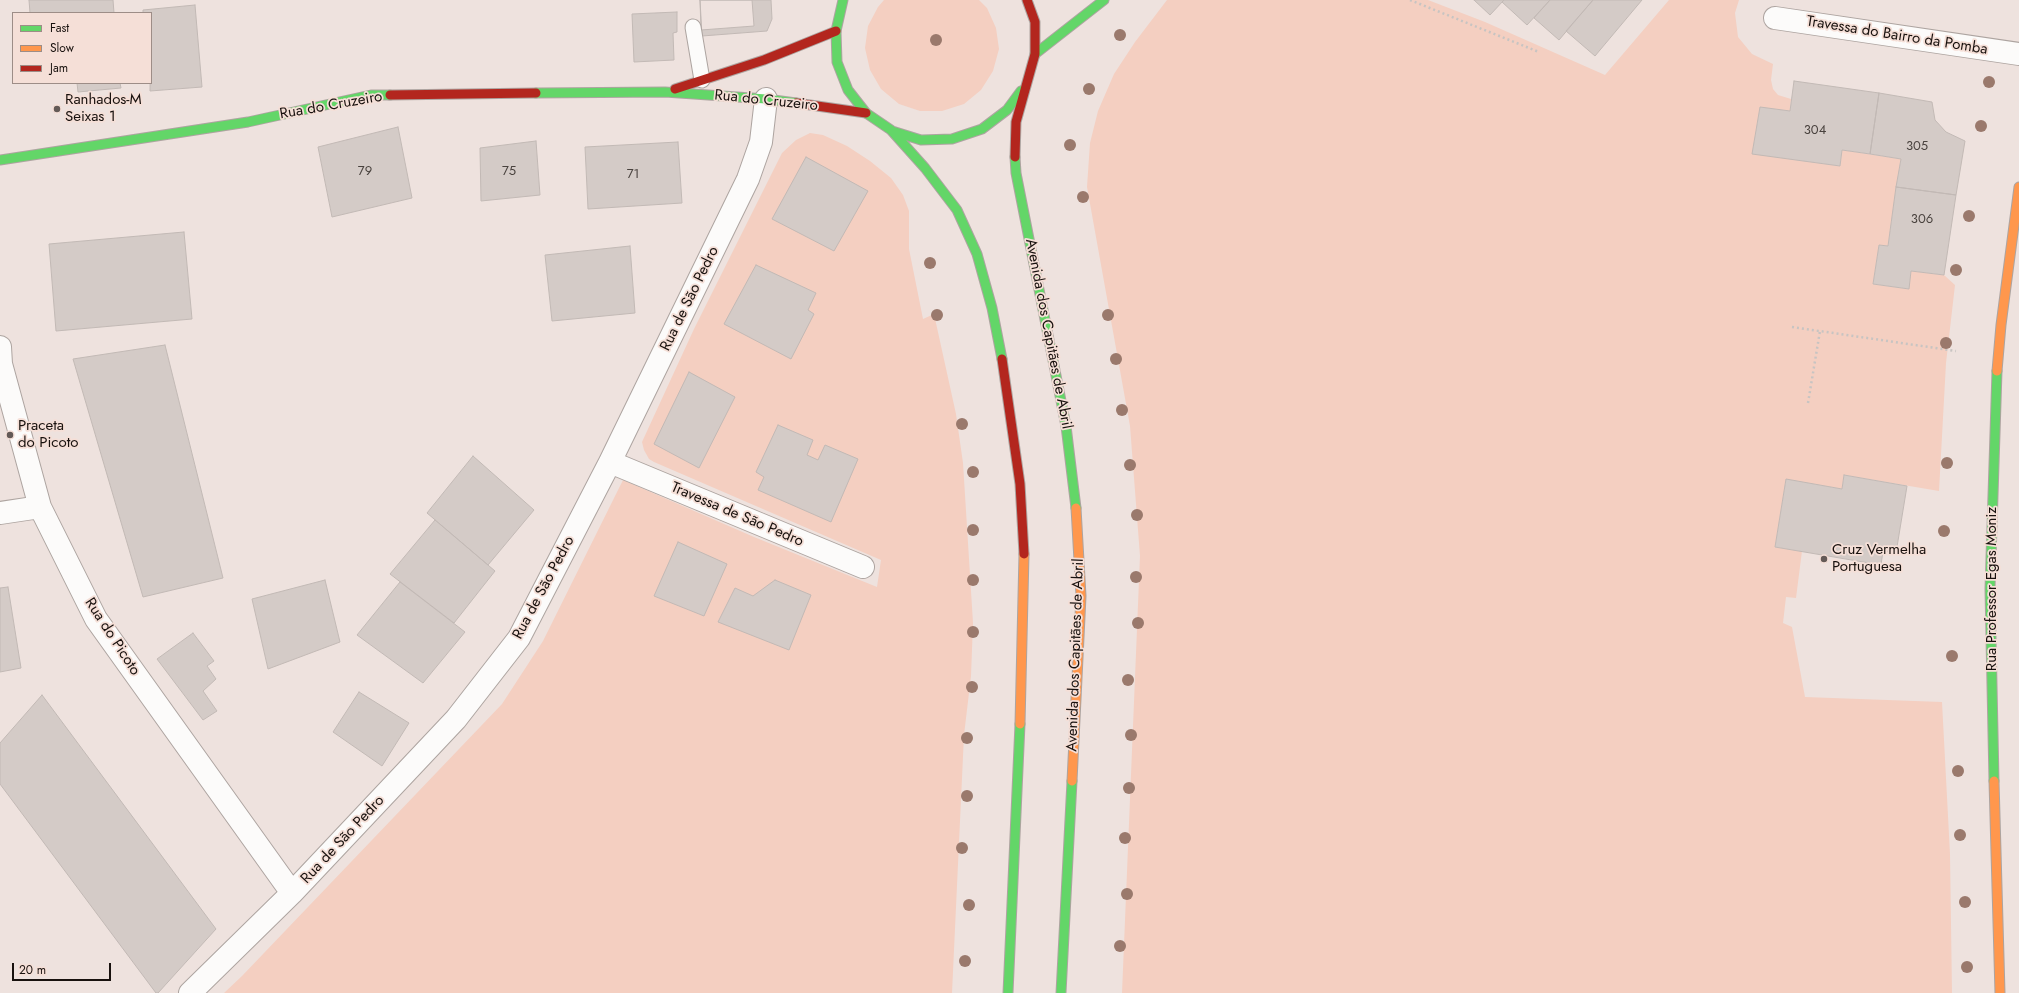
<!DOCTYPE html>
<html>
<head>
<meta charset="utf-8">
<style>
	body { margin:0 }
	#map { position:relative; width:2019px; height:993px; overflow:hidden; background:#eee2de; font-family:Jost,sans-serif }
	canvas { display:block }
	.legend { position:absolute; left:12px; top:12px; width:140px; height:72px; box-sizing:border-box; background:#f5dfd7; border:1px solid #9d8d87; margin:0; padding:5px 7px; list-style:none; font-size:12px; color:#18110e }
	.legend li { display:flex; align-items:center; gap:8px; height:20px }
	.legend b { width:20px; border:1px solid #9d8d87 }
	.scale { position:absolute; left:12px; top:963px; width:99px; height:18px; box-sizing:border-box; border:2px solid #18110e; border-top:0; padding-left:5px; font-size:12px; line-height:14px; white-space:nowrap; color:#18110e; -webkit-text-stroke:3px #f5dfd7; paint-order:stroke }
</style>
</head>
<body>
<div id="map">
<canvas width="2019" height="993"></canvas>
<ul class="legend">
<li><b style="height:5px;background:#63d668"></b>Fast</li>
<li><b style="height:5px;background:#ff974d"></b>Slow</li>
<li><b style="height:5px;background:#b3261e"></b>Jam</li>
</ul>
<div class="scale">20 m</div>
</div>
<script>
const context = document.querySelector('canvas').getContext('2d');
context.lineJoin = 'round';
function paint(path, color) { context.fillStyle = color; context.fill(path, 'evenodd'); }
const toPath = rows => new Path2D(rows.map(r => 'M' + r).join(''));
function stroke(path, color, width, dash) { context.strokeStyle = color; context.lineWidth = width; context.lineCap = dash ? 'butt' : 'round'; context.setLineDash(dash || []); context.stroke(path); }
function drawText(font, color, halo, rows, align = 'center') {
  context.font = font + ' Jost,sans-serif'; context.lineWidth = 3.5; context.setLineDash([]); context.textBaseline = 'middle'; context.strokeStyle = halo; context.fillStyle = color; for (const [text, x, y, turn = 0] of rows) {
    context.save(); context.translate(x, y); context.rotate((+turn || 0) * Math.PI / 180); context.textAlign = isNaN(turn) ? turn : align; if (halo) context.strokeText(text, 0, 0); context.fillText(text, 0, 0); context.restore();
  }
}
const green = toPath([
	[884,0,979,0,987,8,996,28,999,49,993,71,981,90,964,104,942,111,920,111,899,104,881,89,870,70,865,48,868,26,878,7],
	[1167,0,1428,0,1485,22,1605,75,1669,0,1739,0,1735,13,1738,37,1752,54,1773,64,1771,80,1773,89,1778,95,1791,99,1790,111,1760,108,1753,153,1840,166,1842,150,1901,159,1888,246,1879,245,1873,284,1908,289,1911,271,1944,275,1955,285,1946,363,1939,491,1844,475,1842,489,1786,480,1775,547,1802,551,1796,598,1786,597,1783,623,1792,627,1805,697,1942,702,1950,854,1952,993,1122,993,1140,556,1130,426,1087,187,1090,143,1098,111,1114,74,1135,42],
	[810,133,823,135,847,146,870,161,891,178,903,195,909,211,909,249,923,319,934,314,956,414,963,463,973,623,971,676,964,735,952,993,224,993,242,976,502,704,543,641,623,480,754,537,877,587,881,560,654,462,649,459,644,450,642,442,694,329,782,153,796,140]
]);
const building = toPath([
	[29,0,113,0,114,13,30,13,29,0],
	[700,0,771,0,772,19,767,31,702,36,700,0],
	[700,0,752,0,754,26,701,30,700,0],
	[1474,0,1504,0,1490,15,1474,0],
	[1504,0,1550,0,1527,25,1502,2,1504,0],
	[1550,0,1593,0,1559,40,1534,18,1550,0],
	[1593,0,1642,0,1595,56,1566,31,1593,0],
	[195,5,202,87,150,91,151,13,143,13,143,10,195,5],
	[677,12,677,32,673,33,674,60,634,62,632,14,677,12],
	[1794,81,1879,93,1870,154,1842,150,1840,166,1752,154,1760,107,1790,111,1794,81],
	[77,83,120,83,121,88,78,92,77,83],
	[1879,93,1932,102,1935,120,1946,132,1965,141,1956,195,1896,187,1901,159,1870,154,1879,93],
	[398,127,412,198,332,217,318,147,398,127],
	[536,141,540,195,481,201,480,148,536,141],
	[678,142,682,203,588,209,585,147,678,142],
	[806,157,868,191,834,251,772,219,806,157],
	[1896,187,1956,195,1944,275,1911,271,1909,289,1873,284,1879,245,1888,246,1896,187],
	[184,232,192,319,56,331,49,244,184,232],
	[630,246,635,313,552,321,545,255,630,246],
	[756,265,816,293,808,310,814,314,791,359,724,324,756,265],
	[165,345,223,578,143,597,73,359,165,345],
	[689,372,735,397,699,468,654,444,689,372],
	[778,425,813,440,807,455,818,460,825,445,858,459,831,522,758,490,764,477,756,472,778,425],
	[473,456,534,510,488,565,427,513,473,456],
	[1844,475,1907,486,1896,553,1883,551,1881,565,1775,547,1786,479,1842,489,1844,475],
	[435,520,495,571,454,623,390,574,435,520],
	[678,542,727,564,704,616,654,596,678,542],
	[325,580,340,642,268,669,252,599,325,580],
	[775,580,811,595,789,650,718,622,735,588,753,596,775,580],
	[400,582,465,632,423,683,357,635,400,582],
	[8,587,21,668,0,672,0,588,8,587],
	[193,633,214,661,207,666,216,679,203,691,217,711,203,720,157,659,193,633],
	[359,692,409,723,382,766,333,732,359,692],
	[42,695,216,929,158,993,156,993,0,784,0,743,42,695]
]);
const path = toPath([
	[1410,0,1539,52],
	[1792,327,1956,351],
	[1808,403,1820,331]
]);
const lane = toPath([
	[693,27,702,80]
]);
const street = toPath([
	[1775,18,2019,54],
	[0,347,1,364,40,507,96,619,292,893],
	[610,462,863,567],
	[0,513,40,507],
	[190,993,292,893,456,719,519,638,610,462,748,179,761,142,766,99]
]);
const fast = toPath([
	[843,0,836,31,837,62,848,90,866,113,891,130,925,168,957,210,977,254,992,308,1002,359],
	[1035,54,1104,0],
	[536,93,665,92,766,99,796,103],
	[892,131,921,140,952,139,982,129,1007,110,1021,91],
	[1015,157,1016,173,1066,426,1076,508],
	[0,160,248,122,371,95,390,95],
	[1994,781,1990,589,1997,371],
	[1008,993,1020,724],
	[1061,993,1072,781]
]);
const slow = toPath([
	[1997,371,2001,325,2019,187],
	[1020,724,1024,554],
	[1072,781,1081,596,1076,508],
	[1994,781,2000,993]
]);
const jam = toPath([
	[675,89,764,60,836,31],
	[390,95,536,93],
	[796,103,866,113],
	[1015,157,1016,122,1035,54,1035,22,1027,0],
	[1002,359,1020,484,1024,554]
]);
const trees = [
	[1120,35],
	[936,40],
	[1989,82],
	[1089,89],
	[1981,126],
	[1070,145],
	[1083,197],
	[1969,216],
	[930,263],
	[1956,270],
	[937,315],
	[1108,315],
	[1946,343],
	[1116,359],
	[1122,410],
	[962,424],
	[1947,463],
	[1130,465],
	[973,472],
	[1137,515],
	[973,530],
	[1944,531],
	[1136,577],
	[973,580],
	[1138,623],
	[973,632],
	[1952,656],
	[1128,680],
	[972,687],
	[1131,735],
	[967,738],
	[1958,771],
	[1129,788],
	[967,796],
	[1960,835],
	[1125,838],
	[962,848],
	[1127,894],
	[1965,902],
	[969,905],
	[1120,946],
	[965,961],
	[1967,967]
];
const markers = [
	[57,109,4,"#635a57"],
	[10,435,4,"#635a57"],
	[1824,559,4,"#635a57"]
];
const numberNames = [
	["304",1815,131],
	["305",1917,147],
	["79",365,172],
	["75",509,172],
	["71",633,175],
	["306",1922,220]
];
const streetNames = [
	["Travessa do Bairro da Pomba",1897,36,9],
	["Rua do Cruzeiro",766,101,6],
	["Rua do Cruzeiro",331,106,-10],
	["Rua de São Pedro",690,299,-64],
	["Avenida dos Capitães de Abril",1048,334,79],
	["Travessa de São Pedro",737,515,23],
	["Rua de São Pedro",544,588,-62],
	["Rua Professor Egas Moniz",1992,589,-90],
	["Rua do Picoto",112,637,57],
	["Avenida dos Capitães de Abril",1076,655,-88],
	["Rua de São Pedro",343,840,-47]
];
const poiNames = [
	["Ranhados-M",65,100],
	["Seixas 1",65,117],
	["Praceta",18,426],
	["do Picoto",18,443],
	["Cruz Vermelha",1832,550],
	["Portuguesa",1832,567]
];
paint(green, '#f4cfc1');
paint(building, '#d4cbc7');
stroke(building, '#c2b9b5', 1);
stroke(lane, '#ada4a0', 17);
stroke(street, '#ada4a0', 24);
stroke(fast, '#ada4a0', 11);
stroke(slow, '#ada4a0', 11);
stroke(jam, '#ada4a0', 11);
stroke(path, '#c7c4c2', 2.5, [2, 3]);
stroke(lane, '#fcfbfa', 15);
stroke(street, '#fcfbfa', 22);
stroke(fast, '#63d668', 9);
stroke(slow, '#ff974d', 9);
stroke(jam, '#b3261e', 9);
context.fillStyle = '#9a796c';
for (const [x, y] of trees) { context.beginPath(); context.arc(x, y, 6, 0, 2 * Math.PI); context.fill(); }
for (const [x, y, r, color] of markers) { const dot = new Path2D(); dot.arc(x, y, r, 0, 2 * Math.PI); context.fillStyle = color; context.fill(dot); stroke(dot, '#f5dfd7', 1.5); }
drawText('13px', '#49423e', null, numberNames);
drawText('15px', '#18110e', '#f5dfd7', streetNames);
drawText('15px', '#18110e', '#f5dfd7', poiNames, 'left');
</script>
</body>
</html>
